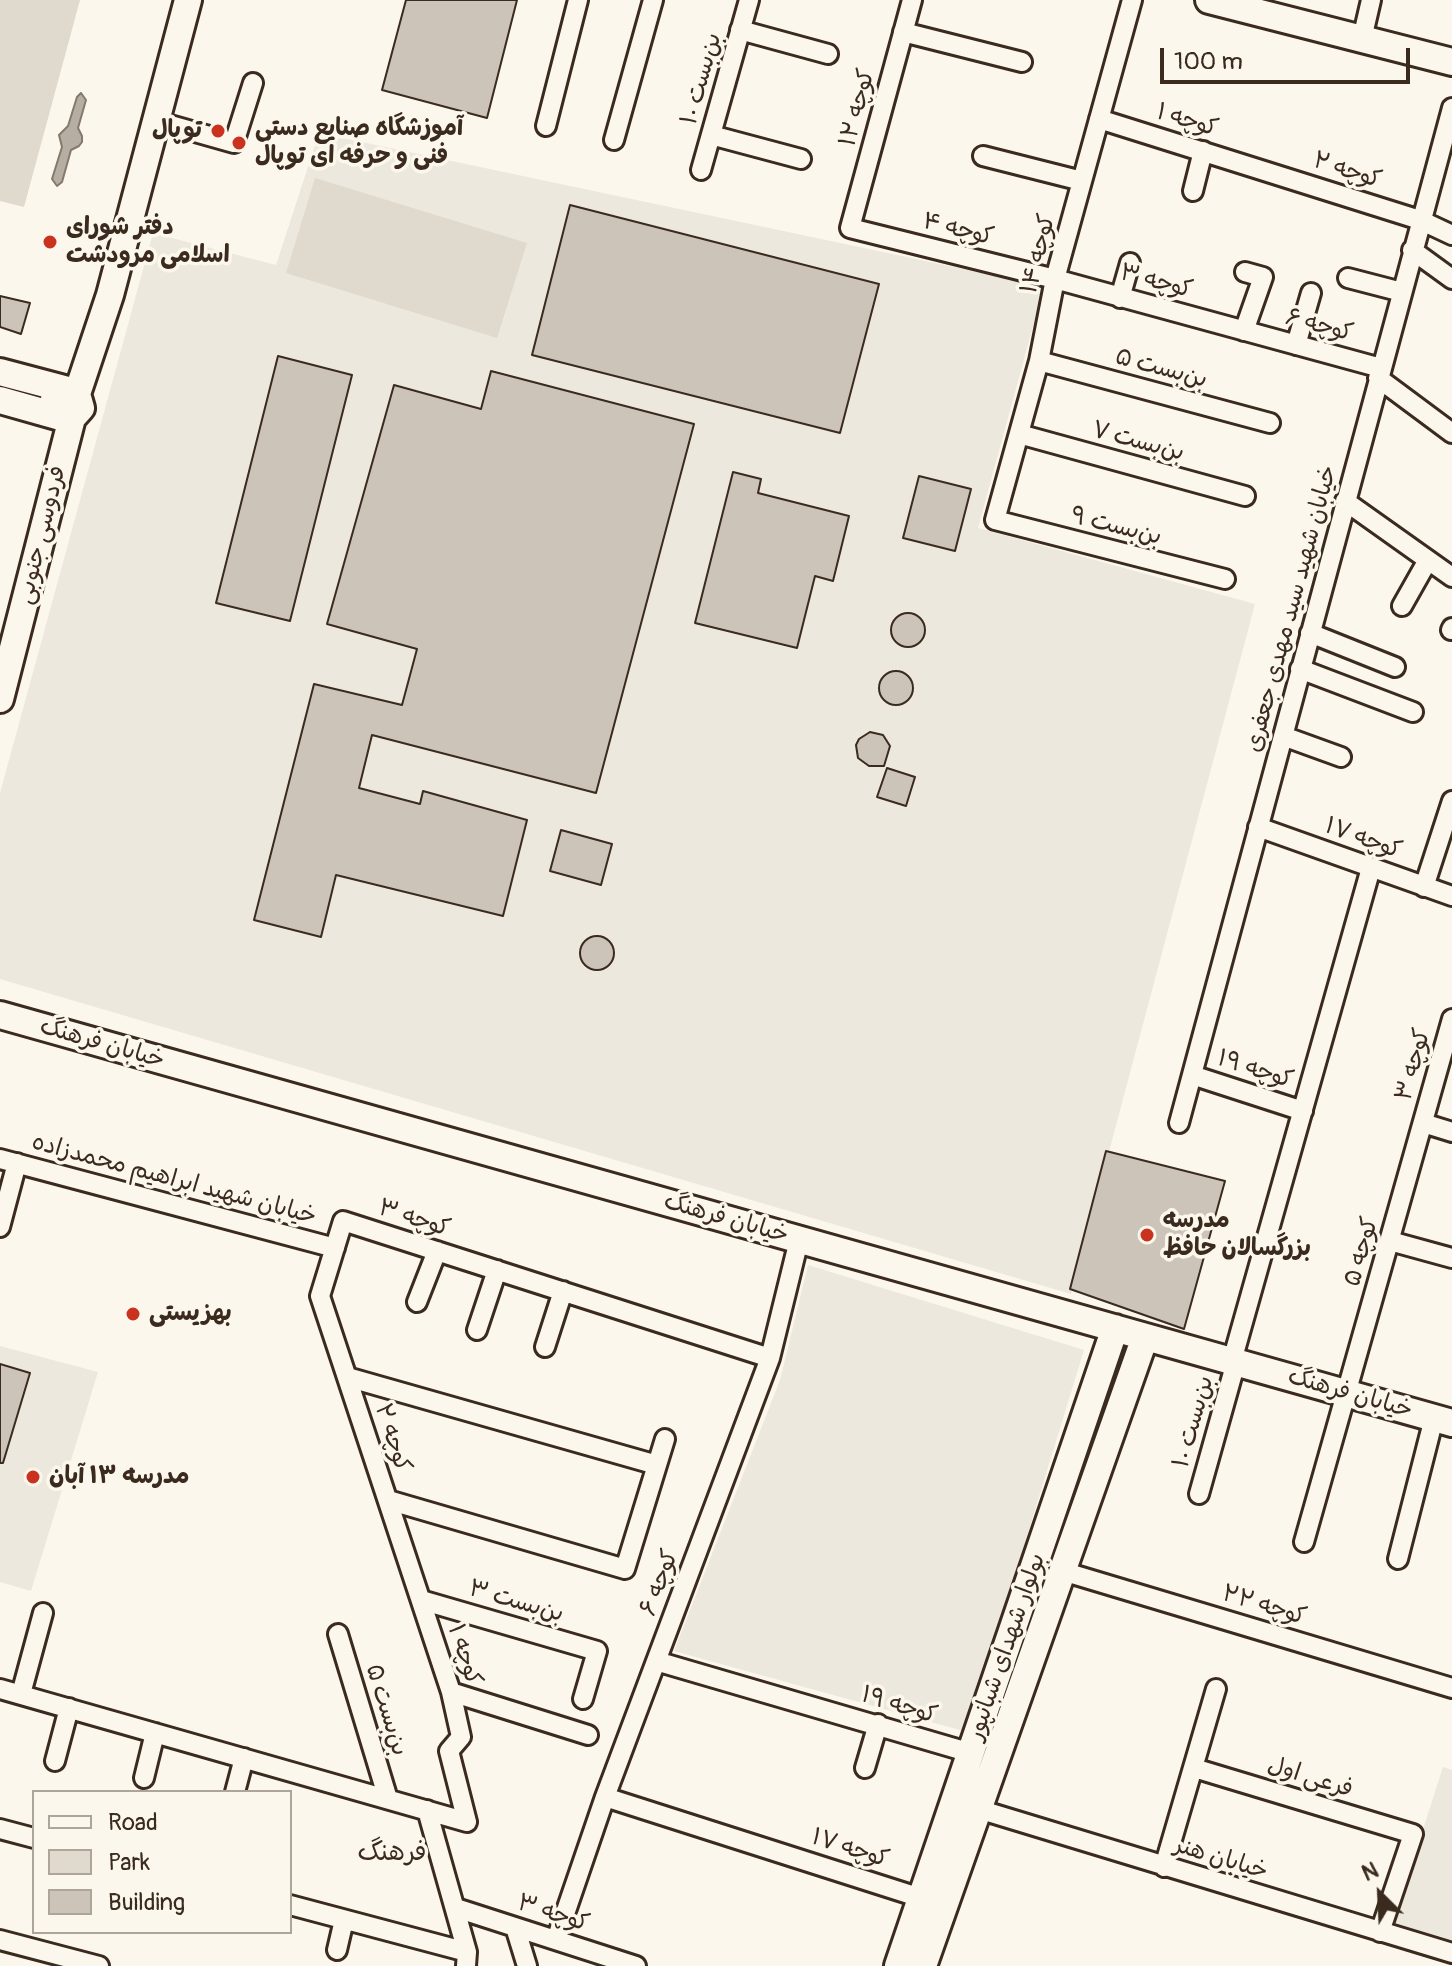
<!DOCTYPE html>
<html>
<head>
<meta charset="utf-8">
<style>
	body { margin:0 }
	#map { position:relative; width:1452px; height:1966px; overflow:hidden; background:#fbf7ec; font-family:Pangolin,sans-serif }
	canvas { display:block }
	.legend { position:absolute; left:32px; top:1790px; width:260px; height:144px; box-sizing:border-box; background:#fbf7ec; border:2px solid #aea59a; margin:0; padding:10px 14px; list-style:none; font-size:24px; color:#3b2a1e }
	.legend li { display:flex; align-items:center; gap:16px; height:40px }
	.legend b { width:40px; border:2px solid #aea59a }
	.north { position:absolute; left:1340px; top:1854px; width:80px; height:80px; -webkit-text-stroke:6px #fbf7ec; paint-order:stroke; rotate:336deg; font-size:22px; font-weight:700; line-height:32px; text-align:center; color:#3b2a1e }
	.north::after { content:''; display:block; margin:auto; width:28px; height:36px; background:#3b2a1e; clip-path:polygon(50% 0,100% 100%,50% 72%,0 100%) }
	.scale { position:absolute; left:1160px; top:48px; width:250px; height:36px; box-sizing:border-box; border:4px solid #3b2a1e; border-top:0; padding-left:10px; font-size:24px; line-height:28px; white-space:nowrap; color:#3b2a1e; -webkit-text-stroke:6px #fbf7ec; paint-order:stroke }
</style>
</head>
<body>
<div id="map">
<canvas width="1452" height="1966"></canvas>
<ul class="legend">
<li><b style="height:10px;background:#fbf7ec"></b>Road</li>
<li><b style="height:22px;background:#dfd9ce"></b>Park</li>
<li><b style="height:22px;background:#ccc4b9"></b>Building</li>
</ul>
<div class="north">N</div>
<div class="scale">100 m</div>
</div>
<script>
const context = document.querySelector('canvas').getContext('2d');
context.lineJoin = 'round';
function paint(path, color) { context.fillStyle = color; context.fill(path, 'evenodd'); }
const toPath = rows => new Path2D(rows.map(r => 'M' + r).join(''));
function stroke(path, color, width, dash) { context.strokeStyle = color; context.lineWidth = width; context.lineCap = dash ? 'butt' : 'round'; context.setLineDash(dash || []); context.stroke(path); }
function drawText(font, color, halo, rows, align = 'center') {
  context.font = font + ' Pangolin,"Playpen Sans Arabic",sans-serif'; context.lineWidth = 7; context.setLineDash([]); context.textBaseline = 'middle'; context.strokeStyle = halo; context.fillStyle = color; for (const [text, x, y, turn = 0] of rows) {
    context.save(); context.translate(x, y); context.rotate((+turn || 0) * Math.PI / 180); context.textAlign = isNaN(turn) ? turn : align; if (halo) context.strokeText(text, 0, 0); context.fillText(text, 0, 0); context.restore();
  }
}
const built = toPath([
	[319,133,1044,286,978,528,1255,604,1071,1294,0,979,0,793,153,233,276,265],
	[808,1265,1084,1350,967,1732,674,1651,780,1380],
	[0,1346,98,1372,31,1591,0,1582],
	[1443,1767,1452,1770,1452,1941,1393,1923]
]);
const green = toPath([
	[0,0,80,0,24,207,0,201],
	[315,178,527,243,497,338,286,273]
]);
const water = toPath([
	[81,93,86,100,78,128,82,136,82,142,79,146,71,150,62,182,57,186,52,179,62,147,59,135,68,126,77,97,81,93]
]);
const building = toPath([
	[406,0,517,0,487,118,382,90,406,0],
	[570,205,879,284,840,433,532,355,570,205],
	[0,296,30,303,21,334,0,327,0,296],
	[278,356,352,375,290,621,216,603,278,356],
	[491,371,694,424,596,793,372,735,359,788,420,804,423,791,527,820,503,916,336,875,321,937,254,920,314,684,402,705,417,649,327,624,394,385,481,409,491,371],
	[733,472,761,479,758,493,849,516,833,581,815,576,797,648,695,623,733,472],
	[919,476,971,489,955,551,903,538,919,476],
	'891 630a17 17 0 1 1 34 0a17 17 0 1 1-34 0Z',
	'879 688a17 17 0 1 1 34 0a17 17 0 1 1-34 0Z',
	[870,732,883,735,890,746,884,766,869,766,858,758,856,745,859,739,870,732],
	[887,768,915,777,906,806,877,797,887,768],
	[561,830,612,844,601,885,550,871,561,830],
	'580 953a17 17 0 1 1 34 0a17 17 0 1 1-34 0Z',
	[1106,1151,1225,1181,1184,1329,1070,1289,1106,1151],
	[0,1364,30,1373,3,1463,0,1463,0,1364]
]);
const street = toPath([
	[912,0,850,228,1055,279,1381,368],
	[1132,0,1055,279,1039,361,995,520,1225,579],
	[740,30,828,54],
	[903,32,1022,62],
	[1362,39,1371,0],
	[1099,119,1420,220,1452,235],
	[156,121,234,143,253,83],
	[546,126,578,0],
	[711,135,801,159],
	[614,140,653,0],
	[983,156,1082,181],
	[701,170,749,0],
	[1193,191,1203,151],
	[1412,250,1452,279],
	[1348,278,1402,292],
	[1120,298,1130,263],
	[1244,331,1263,277,1245,272],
	[1296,345,1311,293],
	[1039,361,1270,423],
	[1378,378,1452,433],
	[1019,434,1245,496],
	[1345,501,1452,577],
	[1402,606,1428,560],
	[1451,630,1452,628],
	[1310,633,1395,667],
	[1300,669,1413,712],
	[1283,736,1341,757],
	[1258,827,1452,896],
	[1424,887,1452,801],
	[1192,1075,1303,1111],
	[1179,1123,1452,108],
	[1423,1123,1452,1132],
	[0,1159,335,1248],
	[0,1227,17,1163],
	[1390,1241,1452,1258],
	[417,1302,437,1251],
	[477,1330,497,1270],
	[545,1347,563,1291],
	[1232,1361,1371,868],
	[347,1377,657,1465],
	[1199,1494,1236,1362],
	[388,1500,625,1569,665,1439],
	[1304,1542,1452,1019],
	[1398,1559,1434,1418],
	[1062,1571,1452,1688],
	[421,1600,597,1651,583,1699],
	[338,1634,388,1799],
	[656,1661,971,1753],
	[0,1689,467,1822],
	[451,1692,588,1735],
	[21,1694,43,1613],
	[55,1761,69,1708],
	[865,1768,878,1724],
	[1194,1768,1413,1834,1380,1932],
	[144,1778,155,1733],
	[235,1792,244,1758],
	[605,1797,921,1898],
	[978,1809,1452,1953],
	[427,1810,467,1952,466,1966],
	[467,1822,449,1751,461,1737,451,1692,320,1296,343,1221,770,1358],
	[0,1829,34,1838],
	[1164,1867,1216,1689],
	[290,1905,467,1952],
	[456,1908,636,1966],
	[515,1927,527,1966],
	[0,1940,99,1966],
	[556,1940,605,1797,770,1358,799,1240],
	[337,1950,344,1920]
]);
const secondary = toPath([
	[1209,0,1452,62],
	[0,372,68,390],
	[77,394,110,295,188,0],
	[0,400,64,418,72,418,81,408,77,394,68,390,60,392,54,399,53,407,57,414],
	[0,699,72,418],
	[0,1015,1452,1423],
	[898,1966,1115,1328],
	[923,1966,1145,1337]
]);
const markers = [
	[218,131,8,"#c8321e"],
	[239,143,8,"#c8321e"],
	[50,242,8,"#c8321e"],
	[1147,1235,8,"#c8321e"],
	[133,1314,8,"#c8321e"],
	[33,1477,8,"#c8321e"]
];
const streetNames = [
	["بن‌بست ۱۰",702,79,-74],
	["کوچه ۱۲",858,108,-75],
	["کوچه ۱",1187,121,17],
	["کوچه ۲",1347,171,18],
	["کوچه ۴",958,230,14],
	["کوچه ۱۴",1039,254,-76],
	["کوچه ۳",1156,282,15],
	["کوچه ۶",1319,326,15],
	["بن‌بست ۵",1161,369,15],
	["بن‌بست ۷",1138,442,15],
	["بن‌بست ۹",1116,527,14],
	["فردوسی جنوبی",42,535,-76],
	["خیابان شهید سید مهدی جعفری",1292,609,-75],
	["کوچه ۱۷",1363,839,20],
	["خیابان فرهنگ",102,1044,16],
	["کوچه ۳",1414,1065,-74],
	["کوچه ۱۹",1255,1070,18],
	["خیابان شهید ابراهیم محمدزاده",174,1180,15],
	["کوچه ۳",414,1219,18],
	["خیابان فرهنگ",726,1219,16],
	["کوچه ۵",1362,1252,-74],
	["خیابان فرهنگ",1350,1394,16],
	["بن‌بست ۱۰",1194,1422,-74],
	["کوچه ۲",392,1438,72],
	["کوچه ۶",660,1583,-69],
	["بن‌بست ۳",516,1602,16],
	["کوچه ۲۲",1264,1606,17],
	["بولوار شهدای شبانپور",1007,1647,-71],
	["کوچه ۱",464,1655,72],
	["کوچه ۱۹",899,1706,17],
	["بن‌بست ۵",386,1710,73],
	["فرعی اول",1310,1778,17],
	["کوچه ۱۷",850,1849,18],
	["خیابان هنر",1221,1859,17],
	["کوچه ۳",553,1914,18]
];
const poiNames = [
	["آموزشگاه صنایع دستی",255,129],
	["فنی و حرفه ای توپال",255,157],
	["توپال",202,131,"right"],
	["دفتر شورای",66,228],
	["اسلامی مرودشت",66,256],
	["مدرسه",1163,1221],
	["بزرگسالان حافظ",1163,1249],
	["بهزیستی",149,1314],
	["مدرسه ۱۳ آبان",49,1477]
];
const neighbourhoodNames = [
	["فرهنگ",392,1853]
];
paint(built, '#ede8dd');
paint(green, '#dfd9ce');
paint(water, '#b6aea2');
stroke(water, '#85796d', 2);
paint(building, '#ccc4b9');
stroke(building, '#3b2a1e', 2);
stroke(street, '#3b2a1e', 24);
stroke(secondary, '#3b2a1e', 32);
stroke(street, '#fbf7ec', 18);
stroke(secondary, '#fbf7ec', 26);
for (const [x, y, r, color] of markers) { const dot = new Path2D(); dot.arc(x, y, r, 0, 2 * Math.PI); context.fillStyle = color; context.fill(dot); stroke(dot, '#fbf7ec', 3); }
drawText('24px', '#3b2a1e', '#fbf7ec', streetNames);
drawText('bold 24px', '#3b2a1e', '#fbf7ec', poiNames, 'left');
drawText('26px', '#3b2a1e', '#fbf7ec', neighbourhoodNames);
</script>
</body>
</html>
